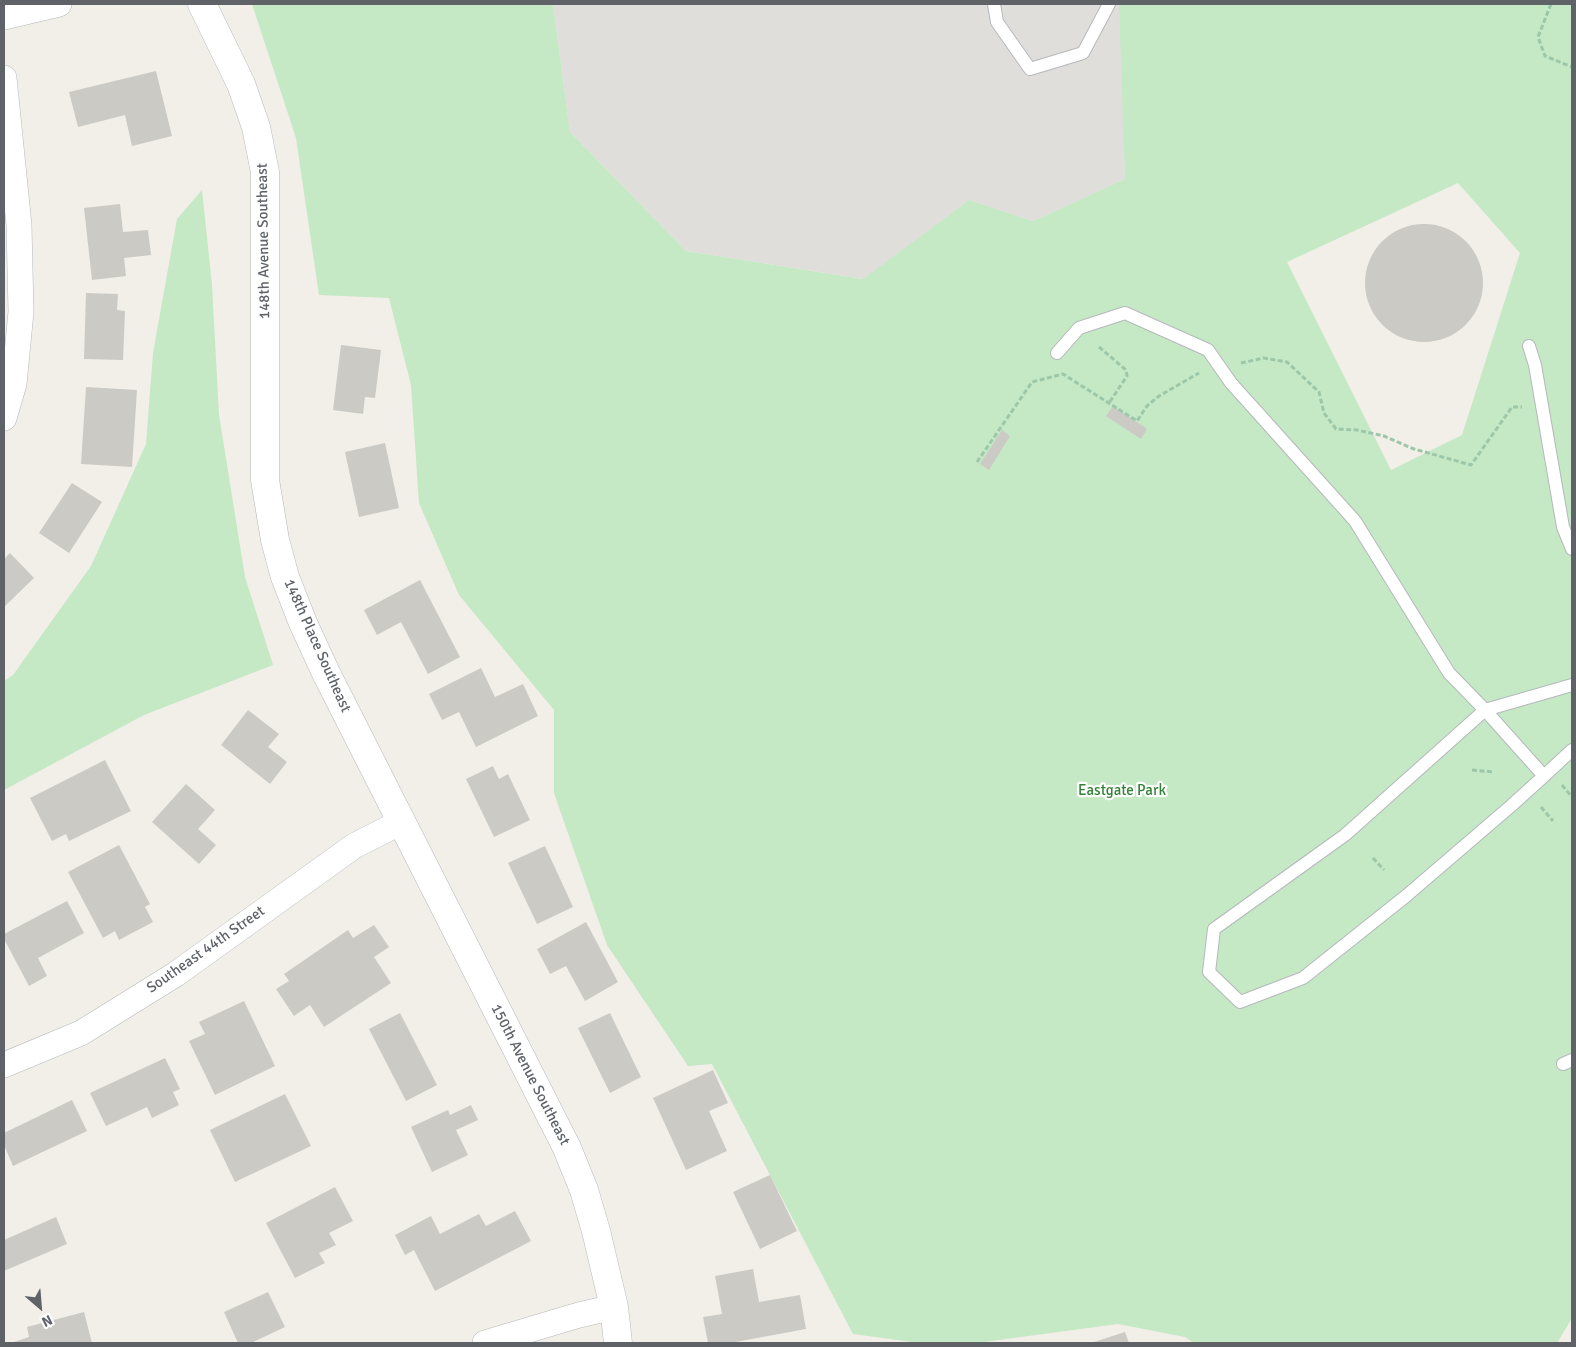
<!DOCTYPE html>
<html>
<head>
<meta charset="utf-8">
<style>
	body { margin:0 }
	#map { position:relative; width:1576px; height:1347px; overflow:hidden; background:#f1efe8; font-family:Signika,sans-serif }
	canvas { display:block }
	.frame { position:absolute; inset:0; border:5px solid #5f6368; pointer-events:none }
	.north { position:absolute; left:15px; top:1282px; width:50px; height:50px; -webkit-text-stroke:4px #fff; paint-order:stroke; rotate:153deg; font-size:14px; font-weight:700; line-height:20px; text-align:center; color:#5f6368 }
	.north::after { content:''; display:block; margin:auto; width:18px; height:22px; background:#5f6368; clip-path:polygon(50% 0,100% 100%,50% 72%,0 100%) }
</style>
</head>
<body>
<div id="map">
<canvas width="1576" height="1347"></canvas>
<div class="frame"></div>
<div class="north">N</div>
</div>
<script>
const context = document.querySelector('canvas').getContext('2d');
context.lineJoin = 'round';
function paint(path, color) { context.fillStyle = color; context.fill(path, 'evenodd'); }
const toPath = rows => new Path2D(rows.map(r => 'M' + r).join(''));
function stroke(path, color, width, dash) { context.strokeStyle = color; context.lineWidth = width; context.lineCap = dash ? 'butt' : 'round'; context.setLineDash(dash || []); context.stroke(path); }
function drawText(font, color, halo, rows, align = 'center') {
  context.font = font + ' Signika,sans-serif'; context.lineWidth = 4.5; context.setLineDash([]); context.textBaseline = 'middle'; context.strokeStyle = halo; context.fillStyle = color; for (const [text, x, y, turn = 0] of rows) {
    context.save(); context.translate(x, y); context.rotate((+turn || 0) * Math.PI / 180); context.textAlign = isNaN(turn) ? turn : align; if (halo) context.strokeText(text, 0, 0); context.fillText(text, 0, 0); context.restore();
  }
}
const industrial = toPath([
	[553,4,1122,4,1125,179,1033,221,969,200,864,279,686,251,570,132]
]);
const green = toPath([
	[252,4,553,4,570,132,686,251,863,279,969,200,1033,221,1125,179,1119,4,1572,4,1572,1318,1557,1343,1194,1343,1185,1337,1118,1324,976,1343,920,1343,853,1334,712,1064,688,1066,607,945,554,793,554,710,459,595,419,503,411,385,389,298,319,295,296,138],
	[1458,183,1520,253,1462,435,1391,470,1287,262],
	[202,190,212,285,219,415,245,577,273,665,144,715,4,790,4,681,13,675,91,566,146,444,153,353,177,219]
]);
const building = toPath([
	[156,71,172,136,132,146,125,115,78,127,69,92],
	[120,204,123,232,148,230,151,255,124,258,126,276,92,280,84,208],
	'1365 283a59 59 0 1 1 118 0a59 59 0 1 1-118 0Z',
	[86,293,118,294,117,310,125,311,123,360,84,359],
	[341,345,381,350,375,398,365,397,363,414,333,410],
	[86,387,137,390,132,467,81,464],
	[1113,406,1147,429,1141,439,1106,416],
	[1002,430,1010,436,989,470,980,464],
	[385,443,399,508,359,517,345,452],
	[72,483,102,502,69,553,39,533],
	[10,553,34,578,4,607,4,559],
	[420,580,460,657,428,674,401,622,377,635,364,610],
	[481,668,495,697,523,684,538,716,476,747,459,712,442,720,429,694],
	[248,710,279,734,268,747,287,762,270,784,221,745],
	[105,760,131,811,69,841,66,834,52,841,30,798],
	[493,766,499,779,508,774,530,820,494,837,466,779],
	[186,784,215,810,198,829,216,845,199,864,152,822],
	[119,845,150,904,145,907,153,922,119,940,115,931,103,938,68,872],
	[545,846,573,907,537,924,508,863],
	[67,901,84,933,38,958,47,976,29,986,4,939,4,934],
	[586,922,618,982,585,1001,566,966,550,974,537,949],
	[374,925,389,947,374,957,391,983,324,1027,310,1005,294,1016,276,989,289,981,284,974,348,930,353,938],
	[244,1001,275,1066,215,1095,189,1041,205,1034,199,1022],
	[400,1013,437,1085,406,1101,369,1029],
	[610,1013,641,1077,610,1093,578,1028],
	[165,1058,180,1089,173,1092,179,1105,152,1118,147,1107,106,1126,90,1093],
	[713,1070,728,1103,709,1111,727,1151,686,1170,653,1098],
	[285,1094,311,1146,235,1182,210,1130],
	[72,1100,87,1131,13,1166,4,1145,4,1133],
	[471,1105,478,1120,456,1130,468,1155,432,1172,411,1127,448,1110,450,1115],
	[770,1175,797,1231,760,1249,733,1192],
	[335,1187,353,1221,329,1233,336,1245,319,1253,325,1263,295,1278,266,1223],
	[515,1211,531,1241,435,1291,414,1250,405,1255,395,1235,431,1216,440,1234,479,1214,486,1226],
	[56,1217,67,1244,4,1271,4,1240],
	[753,1269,759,1302,800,1295,806,1329,730,1343,708,1343,703,1317,722,1314,715,1276],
	[268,1292,285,1327,251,1343,238,1343,224,1312],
	[84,1312,92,1343,11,1343,29,1337,27,1327],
	[1125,1332,1129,1343,1091,1343]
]);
const path = toPath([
	[1551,4,1538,37,1545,56,1572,67],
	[1099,347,1126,370,1127,376,1109,403],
	[1241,363,1264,358,1287,362,1319,392,1324,413,1336,429,1357,430,1384,436,1414,449,1471,465,1512,407,1522,407],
	[977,462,1032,382,1063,374,1137,421,1147,406,1159,396,1199,373],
	[1472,770,1494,772],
	[1562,785,1572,797],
	[1541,807,1553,821],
	[1373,858,1384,870]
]);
const service = toPath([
	[994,4,997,22,1030,69,1083,53,1109,4],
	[1529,346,1535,365,1563,527,1572,549],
	[1057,353,1079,328,1125,313,1208,350,1231,383,1355,521,1449,673,1485,710,1572,685],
	[1544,776,1485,710,1345,835,1214,929,1209,972,1240,1002,1303,978,1406,896,1512,805,1544,776,1572,750],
	[1563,1064,1572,1060]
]);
const minor = toPath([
	[4,17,59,4],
	[4,78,19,225,21,312,14,384,4,418],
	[4,1065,81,1033,176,974,354,846,401,822],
	[485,1343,579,1315,614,1307]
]);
const tertiary = toPath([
	[202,4,241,84,256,127,265,172,265,480,275,540,285,577,303,623,326,673,567,1148,584,1190,596,1231,614,1307,618,1343]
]);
const streetNames = [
	["148th Avenue Southeast",264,241,-91],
	["148th Place Southeast",317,646,66],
	["Southeast 44th Street",206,950,-35],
	["150th Avenue Southeast",530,1075,63]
];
const parkNames = [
	["Eastgate Park",1122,791]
];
paint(industrial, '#e0deda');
paint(green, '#c5e8c5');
paint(building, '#cccac5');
stroke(service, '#b5b8bc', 14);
stroke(minor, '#b5b8bc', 26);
stroke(tertiary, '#b5b8bc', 29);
stroke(path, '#9cc7a9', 3, [5, 2.5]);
stroke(service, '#fff', 12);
stroke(minor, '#fff', 25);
stroke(tertiary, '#fff', 28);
drawText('15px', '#5f6368', '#fff', streetNames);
drawText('15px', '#348238', '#fff', parkNames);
</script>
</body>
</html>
